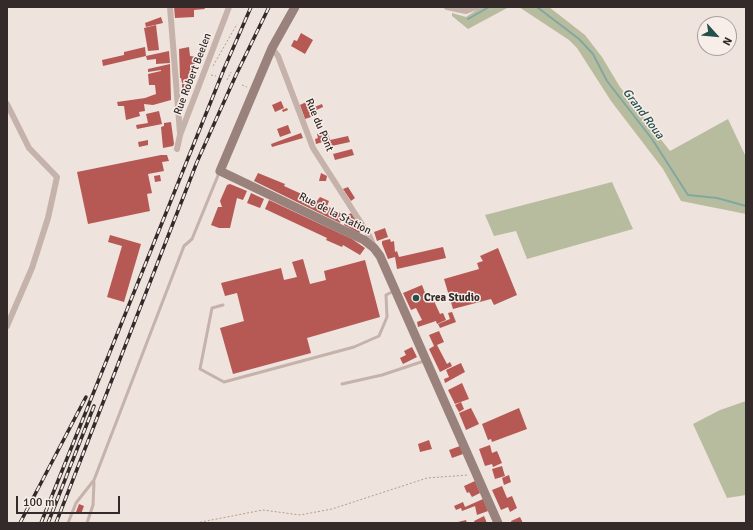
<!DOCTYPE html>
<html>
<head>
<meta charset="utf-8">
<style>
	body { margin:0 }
	#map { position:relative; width:753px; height:530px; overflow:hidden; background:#efe3dd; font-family:Signika,sans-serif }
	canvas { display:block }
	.frame { position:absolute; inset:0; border:8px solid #342a29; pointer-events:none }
	.north { position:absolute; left:697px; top:16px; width:40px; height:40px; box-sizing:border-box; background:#f7eee9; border:1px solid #a9a09c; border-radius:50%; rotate:117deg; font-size:11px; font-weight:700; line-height:16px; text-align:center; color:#342a29 }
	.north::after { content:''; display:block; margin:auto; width:14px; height:18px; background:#24504b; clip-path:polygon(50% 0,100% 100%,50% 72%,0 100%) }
	.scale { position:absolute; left:16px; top:496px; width:104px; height:18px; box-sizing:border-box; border:2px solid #342a29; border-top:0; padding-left:5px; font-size:12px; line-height:14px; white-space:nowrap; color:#342a29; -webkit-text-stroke:3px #f7eee9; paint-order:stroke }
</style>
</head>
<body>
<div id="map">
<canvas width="753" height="530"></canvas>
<div class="frame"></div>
<div class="north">N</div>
<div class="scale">100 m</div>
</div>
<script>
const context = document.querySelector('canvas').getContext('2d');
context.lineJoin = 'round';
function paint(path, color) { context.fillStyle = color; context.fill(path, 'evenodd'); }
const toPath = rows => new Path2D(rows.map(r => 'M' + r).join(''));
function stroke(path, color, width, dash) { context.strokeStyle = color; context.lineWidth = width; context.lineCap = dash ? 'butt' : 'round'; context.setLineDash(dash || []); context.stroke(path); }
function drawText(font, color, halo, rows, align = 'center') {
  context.font = font + ' Signika,sans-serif'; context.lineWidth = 3; context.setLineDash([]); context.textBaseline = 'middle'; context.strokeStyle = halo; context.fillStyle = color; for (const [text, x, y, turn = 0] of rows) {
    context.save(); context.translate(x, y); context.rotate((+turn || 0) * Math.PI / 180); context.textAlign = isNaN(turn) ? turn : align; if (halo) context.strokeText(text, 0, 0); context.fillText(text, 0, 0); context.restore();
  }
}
const green = toPath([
	[481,7,509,7,468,29,452,16,452,13,466,17],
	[519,7,549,7,585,35,602,57,620,87,670,151,728,119,746,157,746,214,681,201,663,169,611,101,577,48,569,40],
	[612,182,633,229,527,259,516,231,494,236,485,215],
	[746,401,746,495,727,498,693,424,720,410]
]);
const stream = toPath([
	[537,7,579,39,593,54,607,81,652,139,688,195,717,198,746,206],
	[468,19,489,7]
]);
const building = toPath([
	[174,7,204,7,205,9,194,10,194,17,175,18],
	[161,17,163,23,146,27,145,23],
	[156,25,159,50,148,51,144,28],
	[301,33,313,40,305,54,291,46,294,40,297,41],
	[145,47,146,56,103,66,102,60,124,55,124,52],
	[189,47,190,56,198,57,199,60,195,60,195,65,192,66,189,75,189,82,182,83,181,78,180,78,179,49],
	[169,51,170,63,156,64,156,59,147,60,146,56],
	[170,64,171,100,153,105,144,104,145,111,139,112,140,116,126,120,124,106,118,106,117,102,145,98,156,94,155,85,149,85,148,74,161,71,161,70,148,72,148,69],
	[182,84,189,84,189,89,182,90],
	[281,101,284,108,275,112,272,105],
	[306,102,308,106,311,105,312,108,322,104,323,107,312,112,314,116,305,119,300,105],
	[287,108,288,110,283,112,282,110],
	[159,111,162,124,137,129,136,125,148,123,146,114],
	[171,122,174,144,173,146,163,148,161,127,164,126,164,123],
	[288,125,291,133,280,137,277,129],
	[327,131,330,140,348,136,350,142,327,147,326,141,316,144,315,139,318,138,317,134],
	[301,133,303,138,272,147,271,144],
	[148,140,148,145,139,147,138,142],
	[352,149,354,155,335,160,333,154],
	[161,155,167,155,169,161,162,162,164,171,148,174,152,193,147,194,150,211,88,224,77,172],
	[258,173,285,184,284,186,317,201,320,197,329,201,327,206,344,215,340,223,254,181],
	[321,173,327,176,326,181,319,181],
	[160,175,161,181,155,182,154,176],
	[230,184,247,191,243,200,237,198,230,228,219,228,211,225,218,207,222,207,220,201,227,185],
	[348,187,355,198,351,201,343,189],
	[251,193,264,199,260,208,247,203],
	[269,200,352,239,365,248,360,255,343,245,342,247,326,240,327,238,265,209],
	[351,213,363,230,359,233,344,225,348,215],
	[385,228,388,237,377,241,374,232],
	[110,235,141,244,124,302,107,297,122,246,108,242],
	[390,239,391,242,394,241,395,252,397,251,399,257,443,247,446,258,397,269,395,257,388,259,382,244,382,241],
	[498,248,517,295,494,305,491,299,453,309,444,279,479,269,477,263,483,261,480,256],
	[303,259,310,284,326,280,324,271,365,260,380,317,307,338,311,353,233,374,220,328,244,321,237,293,225,296,221,283,281,268,284,280,297,277,292,262],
	[422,285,429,303,434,301,440,314,443,313,446,320,437,324,436,321,418,327,417,322,422,320,416,308,411,310,403,293],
	[452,312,456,322,440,328,438,324,450,319,448,313],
	[439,331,444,342,437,345,447,364,450,362,452,366,440,372,429,349,434,346,429,335],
	[412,347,417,357,403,364,400,358,406,355,404,351],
	[461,363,465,372,445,383,444,379,449,377,446,370],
	[462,383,469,399,455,404,448,390],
	[461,402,464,409,459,412,455,405],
	[471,408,479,424,466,430,459,413],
	[519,408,527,429,492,442,491,439,488,440,482,424],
	[429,440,432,449,420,452,418,444],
	[490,445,492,453,497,451,502,463,493,467,492,464,485,466,479,449],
	[460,446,463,454,452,458,449,450],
	[502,466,505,476,495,479,492,469],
	[509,475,511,482,504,485,502,478],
	[475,481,480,493,472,497,469,492,467,493,464,486],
	[502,486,507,498,512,496,517,508,510,512,508,507,501,510,492,490],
	[483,499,488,511,477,515,475,506,462,511,461,508,456,510,454,506,463,502,465,507],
	[79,504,84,506,81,514,76,512],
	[484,516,487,523,475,523,474,521],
	[520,517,523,523,512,523,511,521],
	[466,520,467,523,458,523,458,522]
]);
const path = toPath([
	[213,66,237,24],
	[211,75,216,76],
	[227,80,231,72],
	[242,85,247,87],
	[196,523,263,510,300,515,332,509,427,478,468,475]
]);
const lane = toPath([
	[223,305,212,308,200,369,224,382,354,347,379,336,387,317,386,295,394,291],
	[342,384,382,375,424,361],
	[68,523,76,503,94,480,184,246,192,239,219,173],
	[87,523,93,505,94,482]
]);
const street = toPath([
	[170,7,180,133],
	[447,7,466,11,476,7],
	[272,48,278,56,313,148,370,237,374,247],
	[7,104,29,148,57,177,48,218,32,268,7,326],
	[177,149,180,135,229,7]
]);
const secondary = toPath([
	[295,7,272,48,220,171,364,240,374,248,380,256,498,523]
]);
const rail = toPath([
	[20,523,86,397],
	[41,523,224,69,251,7],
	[48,523,94,406],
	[56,523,197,162,236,75,269,7]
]);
const markers = [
	[416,298,4,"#24504b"]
];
const streetNames = [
	["Rue Robert Beelen",193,74,-69],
	["Rue du Pont",319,125,67],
	["Rue de la Station",335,214,27]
];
const poiNames = [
	["Crea Studio",424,298]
];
const waterNames = [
	["Grand Roua",643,114,53]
];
paint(green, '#b8bc9f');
stroke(stream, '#80a8a2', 2);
paint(building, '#b65954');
stroke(path, '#b19c95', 1, [2, 2]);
stroke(lane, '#c5b2ab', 3);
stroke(street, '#c5b2ab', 6);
stroke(secondary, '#99817c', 9);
stroke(rail, '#342a29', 3.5);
stroke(rail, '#f7eee9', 2, [6]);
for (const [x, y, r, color] of markers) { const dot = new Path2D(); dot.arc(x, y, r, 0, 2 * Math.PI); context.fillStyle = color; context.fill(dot); stroke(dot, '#f7eee9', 1.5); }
drawText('11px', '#342a29', '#f7eee9', streetNames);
drawText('bold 11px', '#342a29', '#f7eee9', poiNames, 'left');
drawText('italic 12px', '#24504b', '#f7eee9', waterNames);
</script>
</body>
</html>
